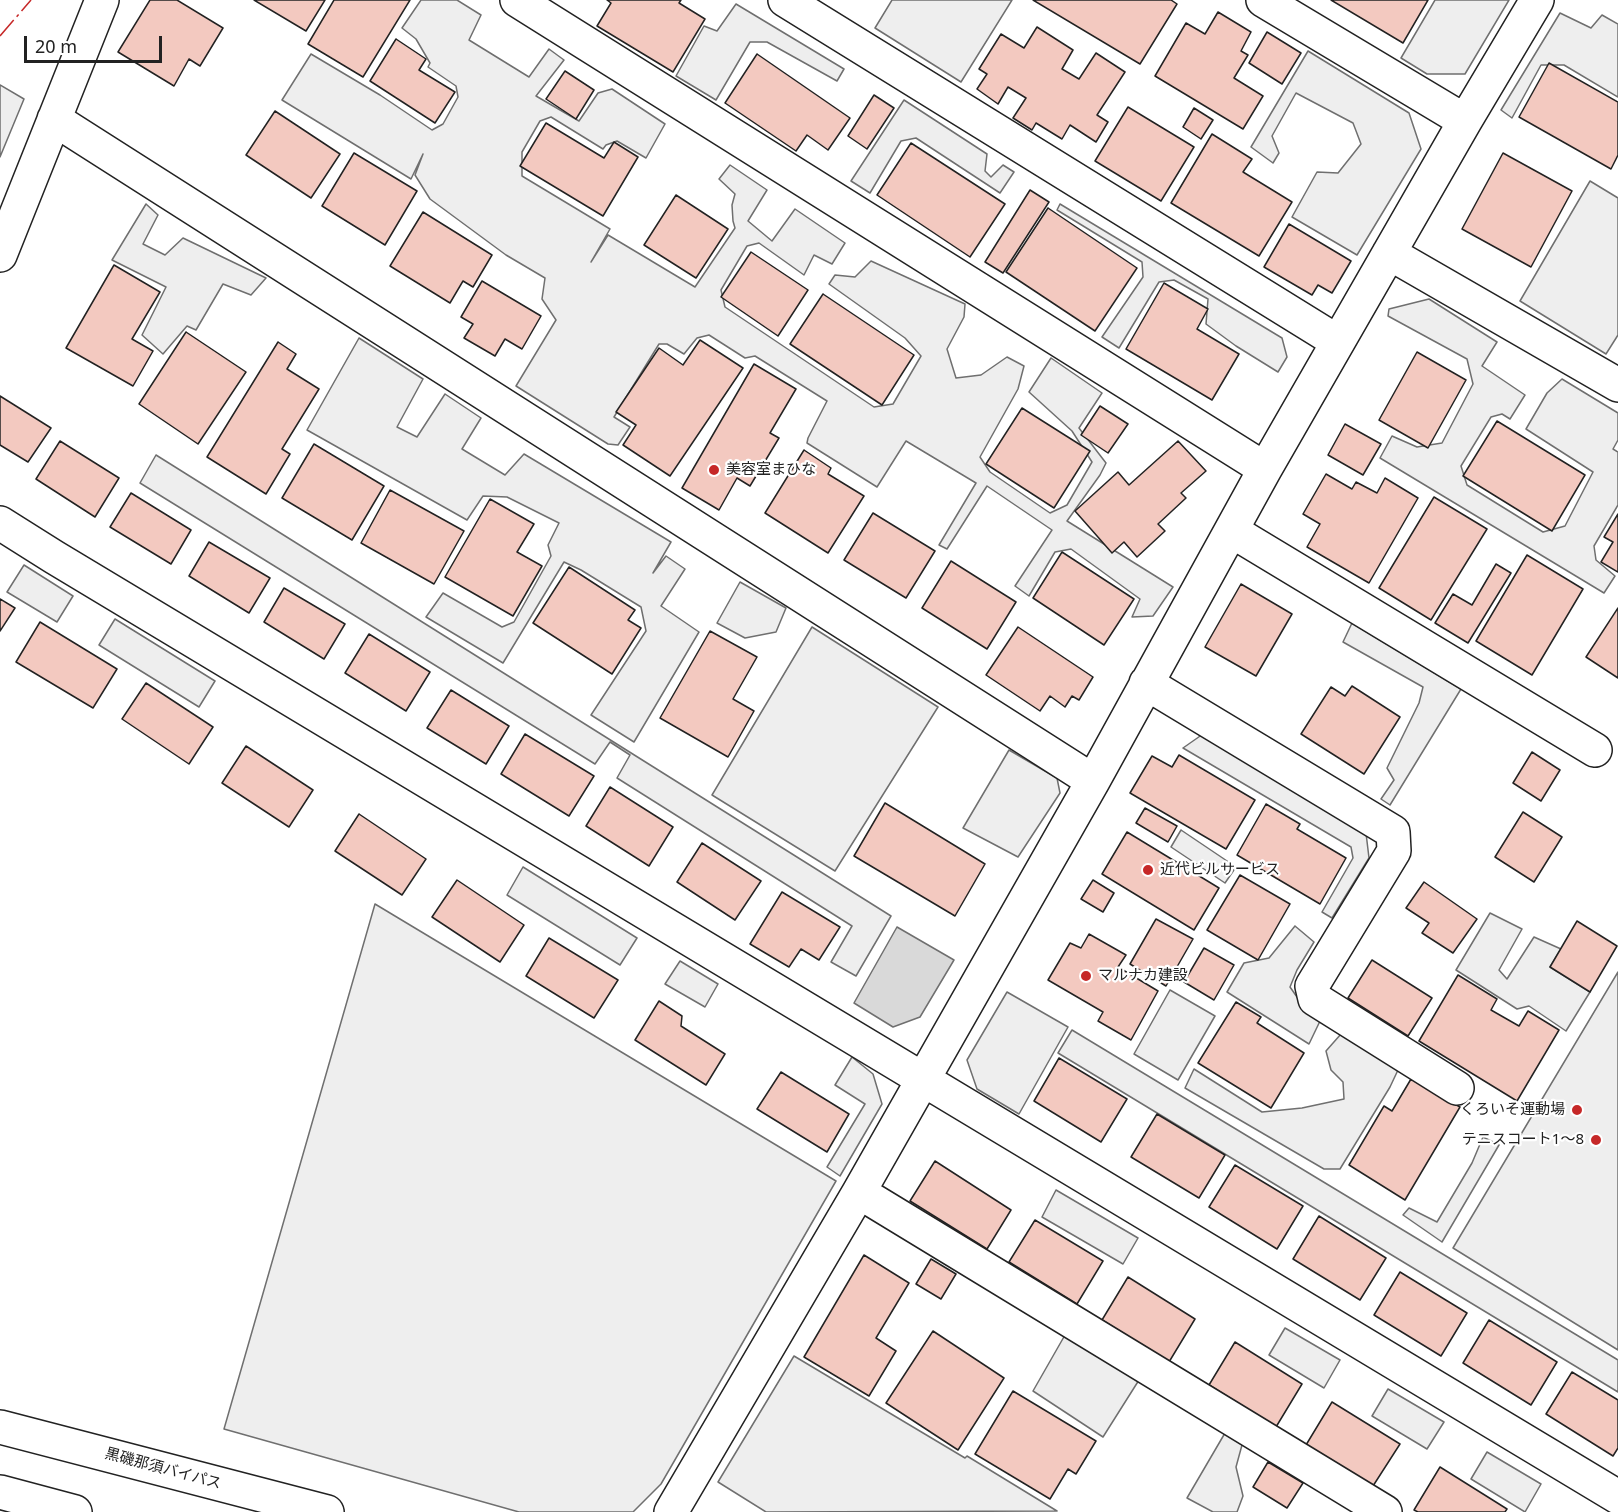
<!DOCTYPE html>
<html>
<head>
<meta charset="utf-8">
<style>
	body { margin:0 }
	#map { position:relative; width:1618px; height:1512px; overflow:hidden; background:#fff; font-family:"Noto Sans",sans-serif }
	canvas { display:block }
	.scale { position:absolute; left:24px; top:36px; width:138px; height:27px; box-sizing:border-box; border:3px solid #222; border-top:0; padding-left:8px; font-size:18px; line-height:21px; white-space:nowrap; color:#222; -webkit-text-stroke:4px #fff; paint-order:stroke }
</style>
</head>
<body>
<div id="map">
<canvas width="1618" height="1512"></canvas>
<div class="scale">20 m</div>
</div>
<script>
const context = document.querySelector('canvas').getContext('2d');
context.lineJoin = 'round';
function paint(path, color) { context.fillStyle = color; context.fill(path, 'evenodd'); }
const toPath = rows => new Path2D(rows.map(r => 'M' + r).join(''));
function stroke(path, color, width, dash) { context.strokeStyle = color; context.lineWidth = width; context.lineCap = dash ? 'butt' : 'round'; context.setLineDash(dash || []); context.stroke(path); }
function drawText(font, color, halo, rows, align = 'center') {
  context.font = font + ' "Noto Sans","Noto Sans JP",sans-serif'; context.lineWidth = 4.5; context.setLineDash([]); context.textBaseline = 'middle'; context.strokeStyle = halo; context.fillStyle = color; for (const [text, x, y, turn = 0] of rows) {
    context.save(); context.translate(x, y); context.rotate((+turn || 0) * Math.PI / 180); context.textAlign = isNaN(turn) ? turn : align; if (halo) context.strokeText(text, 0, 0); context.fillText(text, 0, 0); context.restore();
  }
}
const green = toPath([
	[421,0,457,0,481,15,469,40,529,77,549,49,564,60,536,96,579,121,598,93,612,89,665,124,646,158,617,141,606,145,603,149,551,117,540,121,522,152,522,176,610,229,591,262,608,235,695,287,735,228,733,221,732,205,735,194,719,179,730,165,767,190,748,221,772,241,795,209,845,243,832,264,814,255,804,275,759,243,747,246,721,290,725,307,874,407,893,404,921,356,905,338,829,284,835,275,855,277,871,261,965,304,964,317,947,349,956,378,981,375,1007,357,1024,366,1018,389,980,457,990,472,1050,513,1067,505,1092,462,1072,431,1029,392,1051,358,1102,393,1079,428,1106,463,1100,475,1067,521,1173,587,1153,616,1132,617,1140,599,1071,549,1055,552,1029,596,1015,586,1052,530,987,486,947,549,939,545,976,483,906,441,877,487,807,443,808,438,827,401,755,356,745,358,709,335,697,338,684,354,667,344,659,344,614,417,630,427,618,445,608,444,516,386,556,320,542,299,545,278,506,255,430,199,415,175,423,154,411,179,282,100,311,54,380,95,432,130,443,124,458,97,456,86,428,67,430,63,416,39,402,28,421,0],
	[892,0,1012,0,961,82,875,28,892,0],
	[1435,0,1509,0,1465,74,1427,74,1401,58,1435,0],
	[736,4,844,69,837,81,767,42,750,42,716,100,676,76,704,26,717,31,736,4],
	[1560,13,1591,28,1602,15,1618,24,1618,97,1564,65,1541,65,1512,118,1501,110,1560,13],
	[1308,51,1409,113,1421,149,1357,255,1292,217,1317,172,1338,173,1361,144,1353,123,1296,93,1272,136,1279,153,1273,163,1251,147,1308,51],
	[0,85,24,99,0,157,0,85],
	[904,100,987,154,985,171,991,177,1003,165,1014,172,1000,193,916,138,901,141,870,193,851,181,904,100],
	[1590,181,1618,198,1618,335,1606,354,1520,301,1590,181],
	[146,204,158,215,143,244,165,255,183,238,266,278,251,295,223,284,196,330,187,326,163,354,142,335,166,287,112,260,146,204],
	[1060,204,1282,338,1287,357,1278,372,1236,346,1206,324,1208,299,1174,280,1159,282,1119,348,1102,337,1143,277,1142,262,1057,210,1060,204],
	[1429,299,1497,342,1482,366,1525,395,1510,419,1502,414,1491,417,1461,466,1467,485,1543,532,1565,526,1593,472,1526,429,1547,393,1562,379,1618,413,1618,440,1613,449,1618,452,1618,505,1594,546,1596,560,1615,576,1604,593,1380,458,1392,436,1417,447,1442,443,1473,384,1467,359,1388,316,1389,309,1429,299],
	[359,338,423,379,397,427,417,437,445,394,481,418,462,449,505,475,524,454,671,542,653,573,666,556,685,569,661,606,699,632,634,742,591,715,646,631,641,607,581,570,564,562,503,663,426,617,443,593,502,627,514,622,551,556,548,545,559,523,507,497,483,496,467,520,307,430,359,338],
	[156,455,891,916,856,976,831,962,852,926,617,778,630,755,610,742,595,764,140,483,156,455],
	[24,565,73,596,57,622,7,592,24,565],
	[740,582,786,608,776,632,745,638,717,623,740,582],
	[115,619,215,681,199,707,99,645,115,619],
	[1352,623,1461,689,1390,805,1381,799,1394,780,1387,768,1419,703,1423,687,1343,642,1352,623],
	[812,627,938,707,835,871,712,795,812,627],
	[1203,734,1366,833,1369,858,1332,918,1322,912,1353,858,1351,847,1183,748,1203,734],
	[1009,750,1057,778,1060,793,1018,857,963,828,1009,750],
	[1181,830,1236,867,1225,883,1171,847,1181,830],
	[523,867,637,938,620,965,507,895,523,867],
	[375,904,836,1181,661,1484,633,1512,519,1512,224,1429,375,904],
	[1490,913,1522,929,1499,970,1507,979,1534,937,1561,949,1550,967,1590,992,1566,1031,1529,1006,1517,1009,1456,970,1490,913],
	[1295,926,1314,942,1297,970,1290,987,1304,1007,1321,1019,1309,1044,1227,992,1244,963,1269,958,1295,926],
	[680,961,718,984,705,1007,665,984,680,961],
	[1618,972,1618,1350,1453,1248,1618,972],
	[1170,990,1215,1016,1178,1080,1134,1054,1170,990],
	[1007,992,1068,1027,1019,1114,977,1089,967,1060,1007,992],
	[1072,1030,1618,1360,1618,1392,1058,1053,1072,1030],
	[1341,1034,1398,1070,1390,1087,1340,1169,1324,1169,1185,1088,1194,1069,1262,1112,1302,1108,1344,1099,1343,1082,1331,1070,1326,1051,1341,1034],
	[852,1057,873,1074,882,1104,840,1176,827,1167,865,1104,835,1085,852,1057],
	[1483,1137,1499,1145,1442,1242,1403,1215,1409,1208,1437,1222,1472,1163,1483,1137],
	[1056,1190,1138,1238,1123,1264,1042,1217,1056,1190],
	[1285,1328,1340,1360,1324,1388,1269,1355,1285,1328],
	[1065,1335,1139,1380,1103,1437,1033,1391,1065,1335],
	[794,1356,965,1458,967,1456,1057,1511,766,1512,718,1482,794,1356],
	[1388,1389,1444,1422,1427,1449,1372,1416,1388,1389],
	[1225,1433,1242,1445,1236,1467,1243,1496,1237,1512,1213,1512,1187,1498,1225,1433],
	[1487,1452,1541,1484,1525,1512,1471,1479,1487,1452]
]);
const water = toPath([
	[897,927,954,960,920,1017,893,1027,854,1003,897,927]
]);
const building = toPath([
	[150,0,177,0,223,28,200,66,189,59,174,86,118,52,150,0],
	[254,0,325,0,306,31,254,0],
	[334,0,410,0,363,77,308,44,334,0],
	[607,0,681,0,679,3,705,19,673,72,597,26,611,3,607,0],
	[1033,0,1171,0,1177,4,1140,64,1033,0],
	[1331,0,1428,0,1403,43,1331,0],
	[1218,12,1251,32,1241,51,1248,55,1234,78,1263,96,1243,129,1155,76,1186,23,1205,34,1218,12],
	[1037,27,1073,50,1062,69,1079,79,1096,53,1125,72,1097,115,1108,122,1096,142,1070,125,1062,139,1036,123,1032,130,1013,118,1026,98,1008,87,998,104,977,89,987,74,979,69,1001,34,1024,48,1037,27],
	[1267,32,1301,53,1282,84,1249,63,1267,32],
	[396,39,426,59,419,70,455,92,435,123,370,81,396,39],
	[757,54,850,118,828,150,807,135,796,151,725,103,757,54],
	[1549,63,1618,102,1618,155,1611,169,1519,117,1549,63],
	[565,71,594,90,576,119,546,99,565,71],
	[874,95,894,108,867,149,848,136,874,95],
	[1128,107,1194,147,1161,201,1095,161,1128,107],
	[1194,108,1213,120,1201,139,1183,127,1194,108],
	[275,111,340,154,311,198,246,155,275,111],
	[546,123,604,158,614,142,638,157,603,216,520,166,546,123],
	[1212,134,1252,159,1243,172,1292,202,1259,256,1171,203,1212,134],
	[911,143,1005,204,970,257,877,195,911,143],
	[354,153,417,191,385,245,322,206,354,153],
	[1503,153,1572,191,1531,267,1462,229,1503,153],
	[1030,190,1049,202,1003,273,985,262,1030,190],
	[676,195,728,229,696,278,644,245,676,195],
	[1048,208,1137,268,1095,331,1006,272,1048,208],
	[423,212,492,255,473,287,463,281,450,303,390,266,423,212],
	[1289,224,1351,261,1332,293,1318,285,1312,295,1264,267,1289,224],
	[751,252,808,290,778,336,721,297,751,252],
	[114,265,160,292,132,339,153,351,133,386,66,348,114,265],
	[482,281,541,316,522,349,505,339,495,356,464,338,473,324,461,317,482,281],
	[1164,283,1208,309,1197,329,1239,354,1212,400,1126,349,1164,283],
	[823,294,914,355,882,405,790,344,823,294],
	[186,332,246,372,198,444,139,404,186,332],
	[700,340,743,368,670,476,623,445,636,425,616,412,659,348,683,365,700,340],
	[278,342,296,354,287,369,319,389,282,449,290,454,266,494,207,457,278,342],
	[1417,352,1466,380,1428,448,1379,420,1417,352],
	[754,364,796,389,770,433,779,438,750,486,737,478,719,510,682,488,754,364],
	[0,396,51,428,28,462,0,445,0,396],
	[1100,406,1128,424,1108,453,1081,435,1100,406],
	[1022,408,1090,451,1054,508,986,464,1022,408],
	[1497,421,1585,475,1552,531,1463,476,1497,421],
	[1345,424,1381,444,1363,475,1328,455,1345,424],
	[60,441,119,478,95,517,36,479,60,441],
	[1178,441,1206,471,1181,493,1186,498,1158,524,1165,531,1137,557,1124,542,1112,553,1075,511,1118,472,1129,485,1178,441],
	[314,444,384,486,352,540,282,498,314,444],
	[804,450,831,468,828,474,864,496,828,553,765,513,804,450],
	[1326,474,1352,489,1356,482,1377,493,1385,478,1418,498,1369,583,1307,547,1320,524,1303,514,1326,474],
	[390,490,464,531,434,584,361,543,390,490],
	[131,493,191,530,171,564,110,527,131,493],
	[1434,497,1487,529,1431,620,1379,588,1434,497],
	[490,499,534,524,517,552,542,566,513,616,445,577,490,499],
	[873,513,935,551,906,598,844,560,873,513],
	[1618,514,1618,572,1601,562,1613,542,1604,537,1618,514],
	[209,542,270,578,249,613,189,576,209,542],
	[1062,552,1134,599,1104,645,1033,598,1062,552],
	[1527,555,1583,589,1532,675,1476,641,1527,555],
	[951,561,1016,602,987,649,922,608,951,561],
	[1496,564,1511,573,1468,643,1435,623,1453,594,1472,605,1496,564],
	[569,567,635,610,628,620,641,628,612,674,533,623,569,567],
	[1241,584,1292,614,1256,676,1205,647,1241,584],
	[284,588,345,624,324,659,264,622,284,588],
	[0,599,15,608,0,631,0,599],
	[1618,608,1618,678,1586,657,1618,608],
	[40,622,117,669,93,708,16,662,40,622],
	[1018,627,1093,677,1079,700,1072,696,1065,707,1050,696,1040,711,986,675,1018,627],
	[710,631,757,657,733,699,754,711,728,757,660,718,710,631],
	[369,634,430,672,406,711,345,673,369,634],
	[146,683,213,727,189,764,122,719,146,683],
	[1352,686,1400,717,1364,774,1301,734,1331,687,1345,696,1352,686],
	[451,690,509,726,486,764,427,728,451,690],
	[525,734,594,776,569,816,501,774,525,734],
	[246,746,313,790,289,827,222,783,246,746],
	[1532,752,1560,770,1541,801,1513,783,1532,752],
	[1179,755,1255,800,1226,849,1130,793,1152,756,1172,767,1179,755],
	[610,787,673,827,649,866,586,826,610,787],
	[885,803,985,864,955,916,854,856,885,803],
	[1266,804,1300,824,1297,829,1346,858,1320,904,1237,855,1266,804],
	[1145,808,1177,826,1168,842,1136,823,1145,808],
	[1523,812,1562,837,1534,882,1495,857,1523,812],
	[359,814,426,859,402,895,335,851,359,814],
	[1127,832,1219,888,1194,930,1102,874,1127,832],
	[702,843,761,881,735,920,677,882,702,843],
	[1240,875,1290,904,1258,960,1207,930,1240,875],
	[457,880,524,925,500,962,432,917,457,880],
	[1093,880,1114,893,1103,912,1081,899,1093,880],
	[1424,882,1477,919,1453,953,1422,933,1429,923,1406,908,1424,882],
	[782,892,840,927,819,960,801,949,789,967,750,944,782,892],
	[1156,919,1193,939,1166,986,1130,964,1156,919],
	[1577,921,1617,946,1590,992,1550,967,1577,921],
	[1089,934,1126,955,1118,967,1158,991,1131,1040,1098,1021,1103,1012,1048,980,1070,943,1081,948,1089,934],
	[549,938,618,980,594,1018,526,976,549,938],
	[1204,948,1234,965,1214,1000,1184,982,1204,948],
	[1372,960,1432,998,1408,1036,1348,998,1372,960],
	[1458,975,1497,999,1491,1010,1519,1026,1528,1011,1559,1030,1517,1101,1419,1041,1458,975],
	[659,1001,682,1016,681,1026,725,1054,706,1085,635,1040,659,1001],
	[1236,1002,1261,1017,1257,1023,1304,1053,1271,1108,1198,1063,1236,1002],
	[1059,1058,1127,1099,1101,1142,1034,1101,1059,1058],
	[781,1072,849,1114,827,1152,757,1109,781,1072],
	[1411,1079,1460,1107,1405,1200,1349,1165,1384,1106,1392,1111,1411,1079],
	[1157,1114,1225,1155,1199,1198,1131,1157,1157,1114],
	[935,1161,1011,1210,987,1249,910,1201,935,1161],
	[1235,1165,1303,1206,1277,1249,1209,1207,1235,1165],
	[1319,1216,1386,1258,1360,1300,1293,1259,1319,1216],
	[1035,1220,1103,1261,1077,1304,1009,1262,1035,1220],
	[864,1255,909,1283,876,1338,896,1351,869,1396,804,1357,864,1255],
	[931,1259,956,1274,941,1299,916,1284,931,1259],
	[1400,1272,1467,1313,1441,1356,1374,1315,1400,1272],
	[1128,1277,1195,1319,1169,1362,1102,1320,1128,1277],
	[1489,1320,1557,1362,1531,1405,1463,1363,1489,1320],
	[933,1331,1004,1378,958,1450,886,1403,933,1331],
	[1235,1342,1302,1384,1276,1427,1209,1385,1235,1342],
	[1572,1372,1618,1400,1618,1448,1613,1456,1546,1414,1572,1372],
	[1013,1391,1096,1441,1076,1474,1068,1469,1050,1499,975,1454,1013,1391],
	[1332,1402,1400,1444,1373,1486,1306,1445,1332,1402],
	[1268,1462,1303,1483,1287,1508,1253,1487,1268,1462],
	[1440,1467,1507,1509,1505,1512,1418,1512,1414,1510,1440,1467]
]);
const street = toPath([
	[517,0,1265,469],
	[785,0,1338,342],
	[1263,0,1465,121],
	[54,119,1093,781],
	[1389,253,1618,385],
	[0,255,102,0],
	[0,523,54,557,1618,1497],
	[1232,531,1595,750],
	[1146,683,1393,832,1394,851,1312,986,1315,999,1457,1088],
	[859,1192,1385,1512],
	[671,1512,859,1192,1093,781,1265,469,1465,121,1537,0]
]);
const primary = toPath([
	[0,1427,327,1512],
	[0,1492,75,1512]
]);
const power = toPath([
	[0,36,31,0]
]);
const markers = [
	[714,470,6,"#c62828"],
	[1148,870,6,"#c62828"],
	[1086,976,6,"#c62828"],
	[1577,1110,6,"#c62828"],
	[1596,1140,6,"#c62828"]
];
const poiNames = [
	["美容室まひな",726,470],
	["近代ビルサービス",1160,870],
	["マルナカ建設",1098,976],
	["くろいそ運動場",1565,1110,"right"],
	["テニスコート1～8",1584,1140,"right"]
];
const streetNames = [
	["黒磯那須バイパス",163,1469,15]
];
paint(green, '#eee');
stroke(green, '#6f6f6f', 1.5);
paint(water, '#d9d9d9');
stroke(water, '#6f6f6f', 1.5);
paint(building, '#f3c9c0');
stroke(building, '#222', 1.5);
stroke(street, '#222', 36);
stroke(primary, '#222', 36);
stroke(street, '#fff', 33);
stroke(primary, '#fff', 33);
stroke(power, '#c62828', 1.5, [21, 4.5, 3, 4.5]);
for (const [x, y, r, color] of markers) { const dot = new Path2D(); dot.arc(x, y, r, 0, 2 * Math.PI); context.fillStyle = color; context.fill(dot); stroke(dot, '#fff', 2); }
drawText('15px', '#222', '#fff', poiNames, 'left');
drawText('15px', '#222', '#fff', streetNames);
</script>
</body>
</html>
